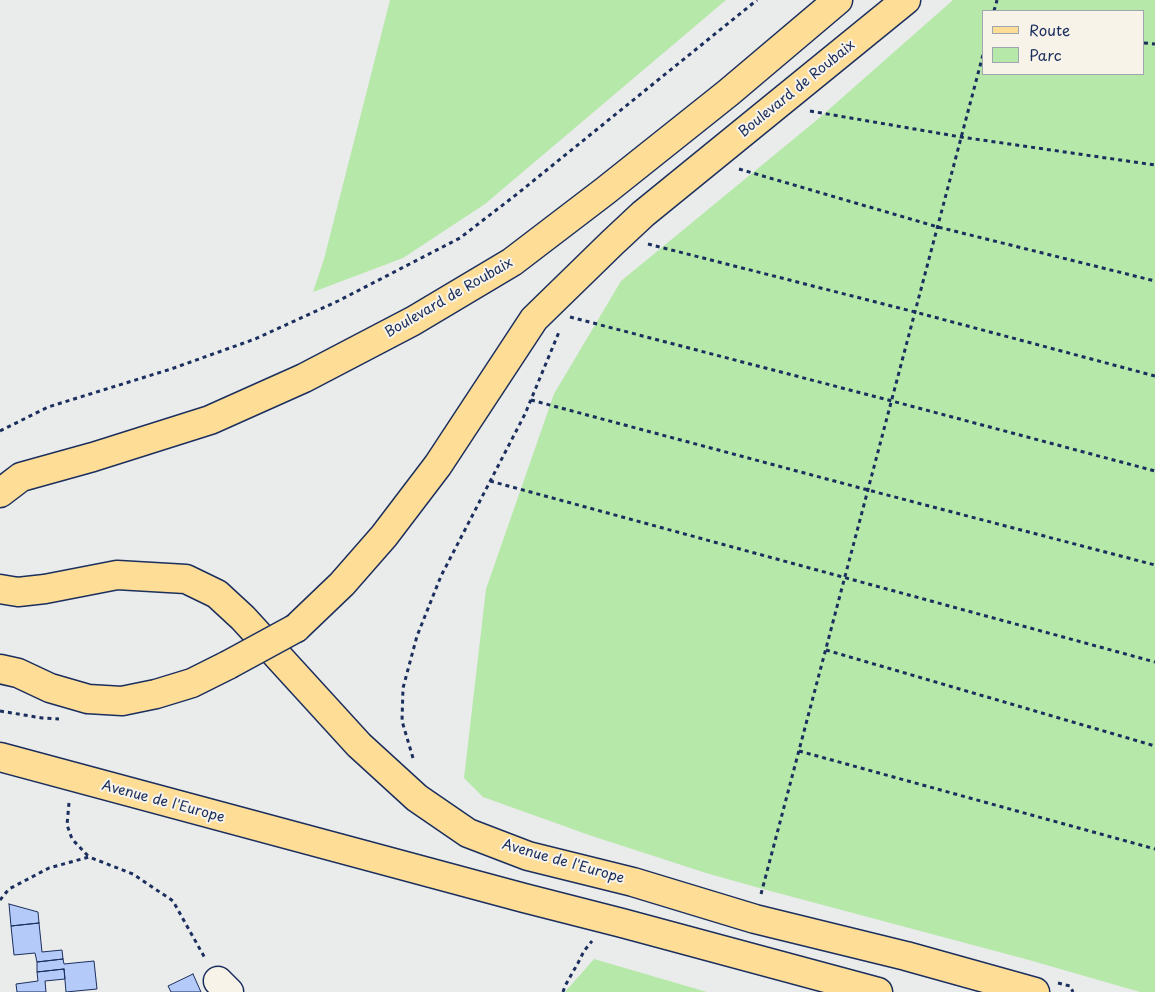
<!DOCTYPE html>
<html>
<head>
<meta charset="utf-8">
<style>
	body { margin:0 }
	#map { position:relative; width:1155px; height:992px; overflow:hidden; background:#eaebeb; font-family:"Playpen Sans",sans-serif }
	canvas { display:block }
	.legend { position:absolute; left:982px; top:10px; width:162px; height:65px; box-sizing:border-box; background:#f7f3e8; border:1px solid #9fa5b1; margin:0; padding:6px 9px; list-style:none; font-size:15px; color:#1b2f5e }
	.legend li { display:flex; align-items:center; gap:10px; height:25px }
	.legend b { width:25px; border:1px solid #9fa5b1 }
</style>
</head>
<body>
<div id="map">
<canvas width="1155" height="992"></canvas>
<ul class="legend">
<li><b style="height:6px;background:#fedd96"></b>Route</li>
<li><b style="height:14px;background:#b6e8a9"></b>Parc</li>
</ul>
</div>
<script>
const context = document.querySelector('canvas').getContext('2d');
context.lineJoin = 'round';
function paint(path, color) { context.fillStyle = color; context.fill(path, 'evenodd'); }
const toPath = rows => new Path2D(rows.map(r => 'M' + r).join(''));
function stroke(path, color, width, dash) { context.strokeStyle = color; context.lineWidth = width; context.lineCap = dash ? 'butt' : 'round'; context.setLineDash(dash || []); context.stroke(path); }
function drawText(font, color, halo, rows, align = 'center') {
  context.font = font + ' "Playpen Sans",sans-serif'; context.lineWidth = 4; context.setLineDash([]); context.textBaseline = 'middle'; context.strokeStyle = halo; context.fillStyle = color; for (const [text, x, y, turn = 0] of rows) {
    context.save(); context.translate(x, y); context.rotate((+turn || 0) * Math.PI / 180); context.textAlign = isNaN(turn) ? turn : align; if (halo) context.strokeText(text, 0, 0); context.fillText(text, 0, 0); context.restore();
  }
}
const green = toPath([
	[390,0,726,0,485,204,403,258,313,292,324,259],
	[953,0,1155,0,1155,992,1140,992,1029,960,763,889,706,873,589,835,483,797,464,778,486,589,554,394,621,281,818,119],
	[984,11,1144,11,1144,74,984,74],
	[594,959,707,992,565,992]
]);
const building = toPath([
	[9,904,38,912,39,923,11,926,9,904],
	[39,923,42,952,62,950,63,959,37,962,35,953,14,955,11,926,39,923],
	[63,959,64,964,94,961,97,989,66,992,64,969,37,972,37,962,63,959],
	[64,969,65,979,45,981,46,992,17,992,16,984,38,981,37,972,64,969],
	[193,974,201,992,171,992,168,986,193,974]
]);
const path = toPath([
	[994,11,997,0],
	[1144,43,1155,44],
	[810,111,961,137,1155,165],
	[739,169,938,227,1155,281],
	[648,244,915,312,1155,376],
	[570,317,892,401,1155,471],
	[531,400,868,490,1155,565],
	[0,431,48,407,171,369,255,339,338,301,460,238,517,194,757,0],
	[490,481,1155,662],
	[826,650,1155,746],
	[0,711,42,718,59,719],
	[799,751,1155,849],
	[413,758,402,721,403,688,417,636,441,576,525,414,559,332],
	[69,803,67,825,72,839,89,857],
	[761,894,984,51],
	[0,900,9,889,49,868,89,857,133,874,173,901,206,960],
	[1058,983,1070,986,1073,992],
	[563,992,565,986,578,963,584,951,592,941]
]);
const minor = toPath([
	[218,981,229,992]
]);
const major = toPath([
	[0,493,21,477,93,457,210,420,304,378,413,321,512,262,605,191,728,93,838,0],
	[0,589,18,592,45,589,117,575,186,579,217,594,243,618,359,745,417,798,468,833,528,856,633,882,755,919,906,956,1035,992],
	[296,628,342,584,384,536,438,465,534,319,612,243,643,214,906,0],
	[0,669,18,673,50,688,88,699,122,701,156,694,192,683,228,665],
	[0,757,524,898,622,923,878,992]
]);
const majorBridge = toPath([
	[228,665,296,628]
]);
const streetNames = [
	["Boulevard de Roubaix",797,89,-39],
	["Boulevard de Roubaix",449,298,-30],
	["Avenue de l'Europe",163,802,15],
	["Avenue de l'Europe",563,862,16]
];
paint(green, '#b6e8a9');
paint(building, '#b4caf9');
stroke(building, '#1b2f5e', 1);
stroke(minor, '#1b2f5e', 31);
stroke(major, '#1b2f5e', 31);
stroke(path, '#1b2f5e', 3, [4, 4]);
stroke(minor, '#f7f3e8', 28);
stroke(major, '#fedd96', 28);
stroke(majorBridge, '#1b2f5e', 31, []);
stroke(majorBridge, '#fedd96', 28);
drawText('14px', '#1b2f5e', '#f7f3e8', streetNames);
</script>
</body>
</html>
